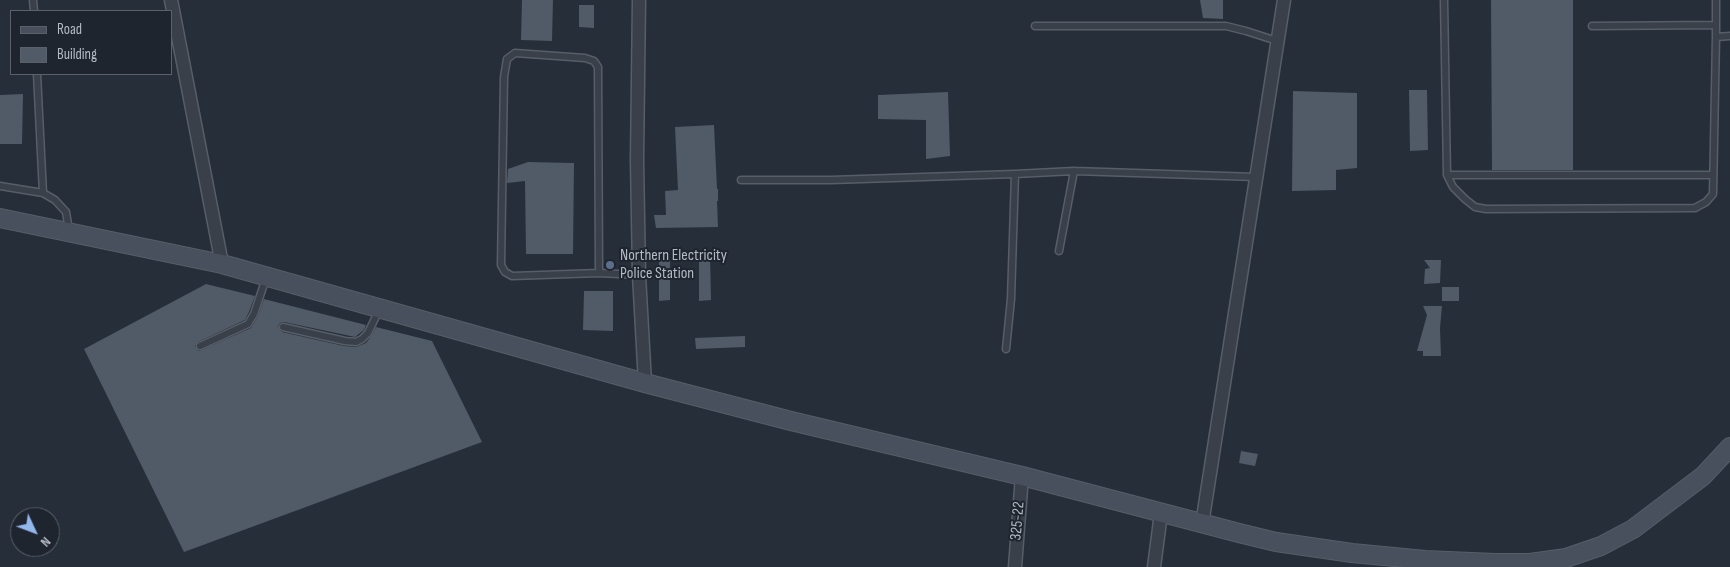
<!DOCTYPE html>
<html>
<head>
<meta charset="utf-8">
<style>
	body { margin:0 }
	#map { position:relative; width:1730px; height:567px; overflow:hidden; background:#252e39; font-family:"Sofia Sans Condensed",sans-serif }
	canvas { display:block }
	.legend { position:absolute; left:10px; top:10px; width:162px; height:65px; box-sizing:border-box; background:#1e252f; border:1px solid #5a616b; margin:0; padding:6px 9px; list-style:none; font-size:15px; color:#b4bbc5 }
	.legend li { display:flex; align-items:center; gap:10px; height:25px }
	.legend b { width:25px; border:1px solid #5a616b }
	.north { position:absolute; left:10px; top:507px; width:50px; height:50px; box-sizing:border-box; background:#1e252f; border:1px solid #5a616b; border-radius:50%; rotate:133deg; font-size:14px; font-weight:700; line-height:20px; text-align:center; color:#b4bbc5 }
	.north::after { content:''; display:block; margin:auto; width:18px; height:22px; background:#92b7ec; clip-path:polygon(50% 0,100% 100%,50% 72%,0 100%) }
</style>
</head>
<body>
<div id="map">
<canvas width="1730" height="567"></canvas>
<ul class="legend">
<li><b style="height:6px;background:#47505c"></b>Road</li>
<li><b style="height:14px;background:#515a67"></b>Building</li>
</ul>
<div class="north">N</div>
</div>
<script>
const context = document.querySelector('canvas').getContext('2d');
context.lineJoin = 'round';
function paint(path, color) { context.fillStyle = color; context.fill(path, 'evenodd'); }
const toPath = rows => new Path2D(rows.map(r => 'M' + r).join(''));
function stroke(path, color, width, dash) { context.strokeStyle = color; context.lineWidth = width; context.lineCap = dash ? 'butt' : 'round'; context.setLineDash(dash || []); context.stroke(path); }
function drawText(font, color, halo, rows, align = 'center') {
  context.font = font + ' "Sofia Sans Condensed",sans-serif'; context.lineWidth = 4; context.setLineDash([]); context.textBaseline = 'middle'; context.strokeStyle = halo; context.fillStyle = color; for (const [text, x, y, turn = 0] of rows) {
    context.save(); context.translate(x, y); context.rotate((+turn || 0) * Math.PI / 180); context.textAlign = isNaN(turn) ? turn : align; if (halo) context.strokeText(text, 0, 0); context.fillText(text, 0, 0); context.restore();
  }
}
const building = toPath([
	[522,0,553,0,552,41,521,40],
	[1200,0,1223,0,1223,19,1203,18],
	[1491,0,1573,0,1573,170,1492,170],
	[579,5,594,5,594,28,579,27],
	[1409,90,1427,90,1428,150,1410,151],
	[1293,91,1357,93,1357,168,1336,170,1336,190,1292,191],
	[948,92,950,156,926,159,926,120,878,119,878,95],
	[23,94,22,144,0,144,0,95],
	[714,125,717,189,718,189,718,201,717,201,718,227,656,228,654,215,666,215,665,191,678,190,675,127],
	[528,162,574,163,573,254,526,254,525,181,507,183,508,169],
	[699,253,710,254,711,300,699,301],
	[670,255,670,300,659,301,659,256],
	[1424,260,1441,260,1440,283,1424,284,1425,269,1430,268],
	[206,284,255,296,249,312,245,320,198,342,195,346,199,351,251,328,258,316,264,299,366,325,364,330,355,337,284,322,280,323,278,326,282,332,344,346,356,347,366,343,372,335,376,327,432,341,482,442,184,552,84,349],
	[1442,287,1459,287,1459,301,1442,301],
	[584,291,613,291,613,331,583,330],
	[1423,306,1442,306,1440,328,1441,356,1423,356,1423,351,1417,351,1427,315],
	[745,336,745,347,696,349,695,338],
	[1241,451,1258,454,1255,466,1239,463]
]);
const lane = toPath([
	[33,0,34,11],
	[1444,0,1447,175,1453,187,1465,199,1475,207,1486,209,1695,208,1706,202,1713,194,1716,37,1730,36],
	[1716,0,1716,37],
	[1035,26,1226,26,1246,31,1277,41],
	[1592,26,1716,25],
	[37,74,43,193],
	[1447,175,1713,175],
	[741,180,831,180,1015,174,1074,171,1256,177],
	[0,186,43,193,55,200,66,212,69,231],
	[1059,251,1074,171],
	[599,273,598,67,594,61,585,58,515,53,507,59,504,77,501,265,505,272,512,276,599,273,639,275],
	[283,327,345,341,356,342,362,339,368,333,379,310],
	[200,346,248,324,254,314,266,278],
	[1006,349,1011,299,1015,174]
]);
const street = toPath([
	[171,0,222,264],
	[639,0,637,160,639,275,645,383],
	[1202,524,1284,0],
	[1015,567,1022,476],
	[1154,567,1161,513]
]);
const secondary = toPath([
	[0,218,222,264,645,383,791,421,1022,476,1239,533,1276,542,1352,553,1425,560,1495,563,1530,563,1566,558,1601,546,1633,529,1703,476,1730,447]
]);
const markers = [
	[610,265,5,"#5c6f8a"]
];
const poiNames = [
	["Northern Electricity",620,256],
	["Police Station",620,274]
];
const streetNames = [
	["325-22",1018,521,-85]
];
paint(building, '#515a67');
stroke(lane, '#575e68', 9);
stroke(street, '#575e68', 15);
stroke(secondary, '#575e68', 20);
stroke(lane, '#39404a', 6);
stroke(street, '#39404a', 12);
stroke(secondary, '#47505c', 18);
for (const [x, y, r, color] of markers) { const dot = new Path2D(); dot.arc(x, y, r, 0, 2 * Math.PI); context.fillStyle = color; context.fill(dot); stroke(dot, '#1e252f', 2); }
drawText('16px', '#b4bbc5', '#1e252f', poiNames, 'left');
drawText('16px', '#b4bbc5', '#1e252f', streetNames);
</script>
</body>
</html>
